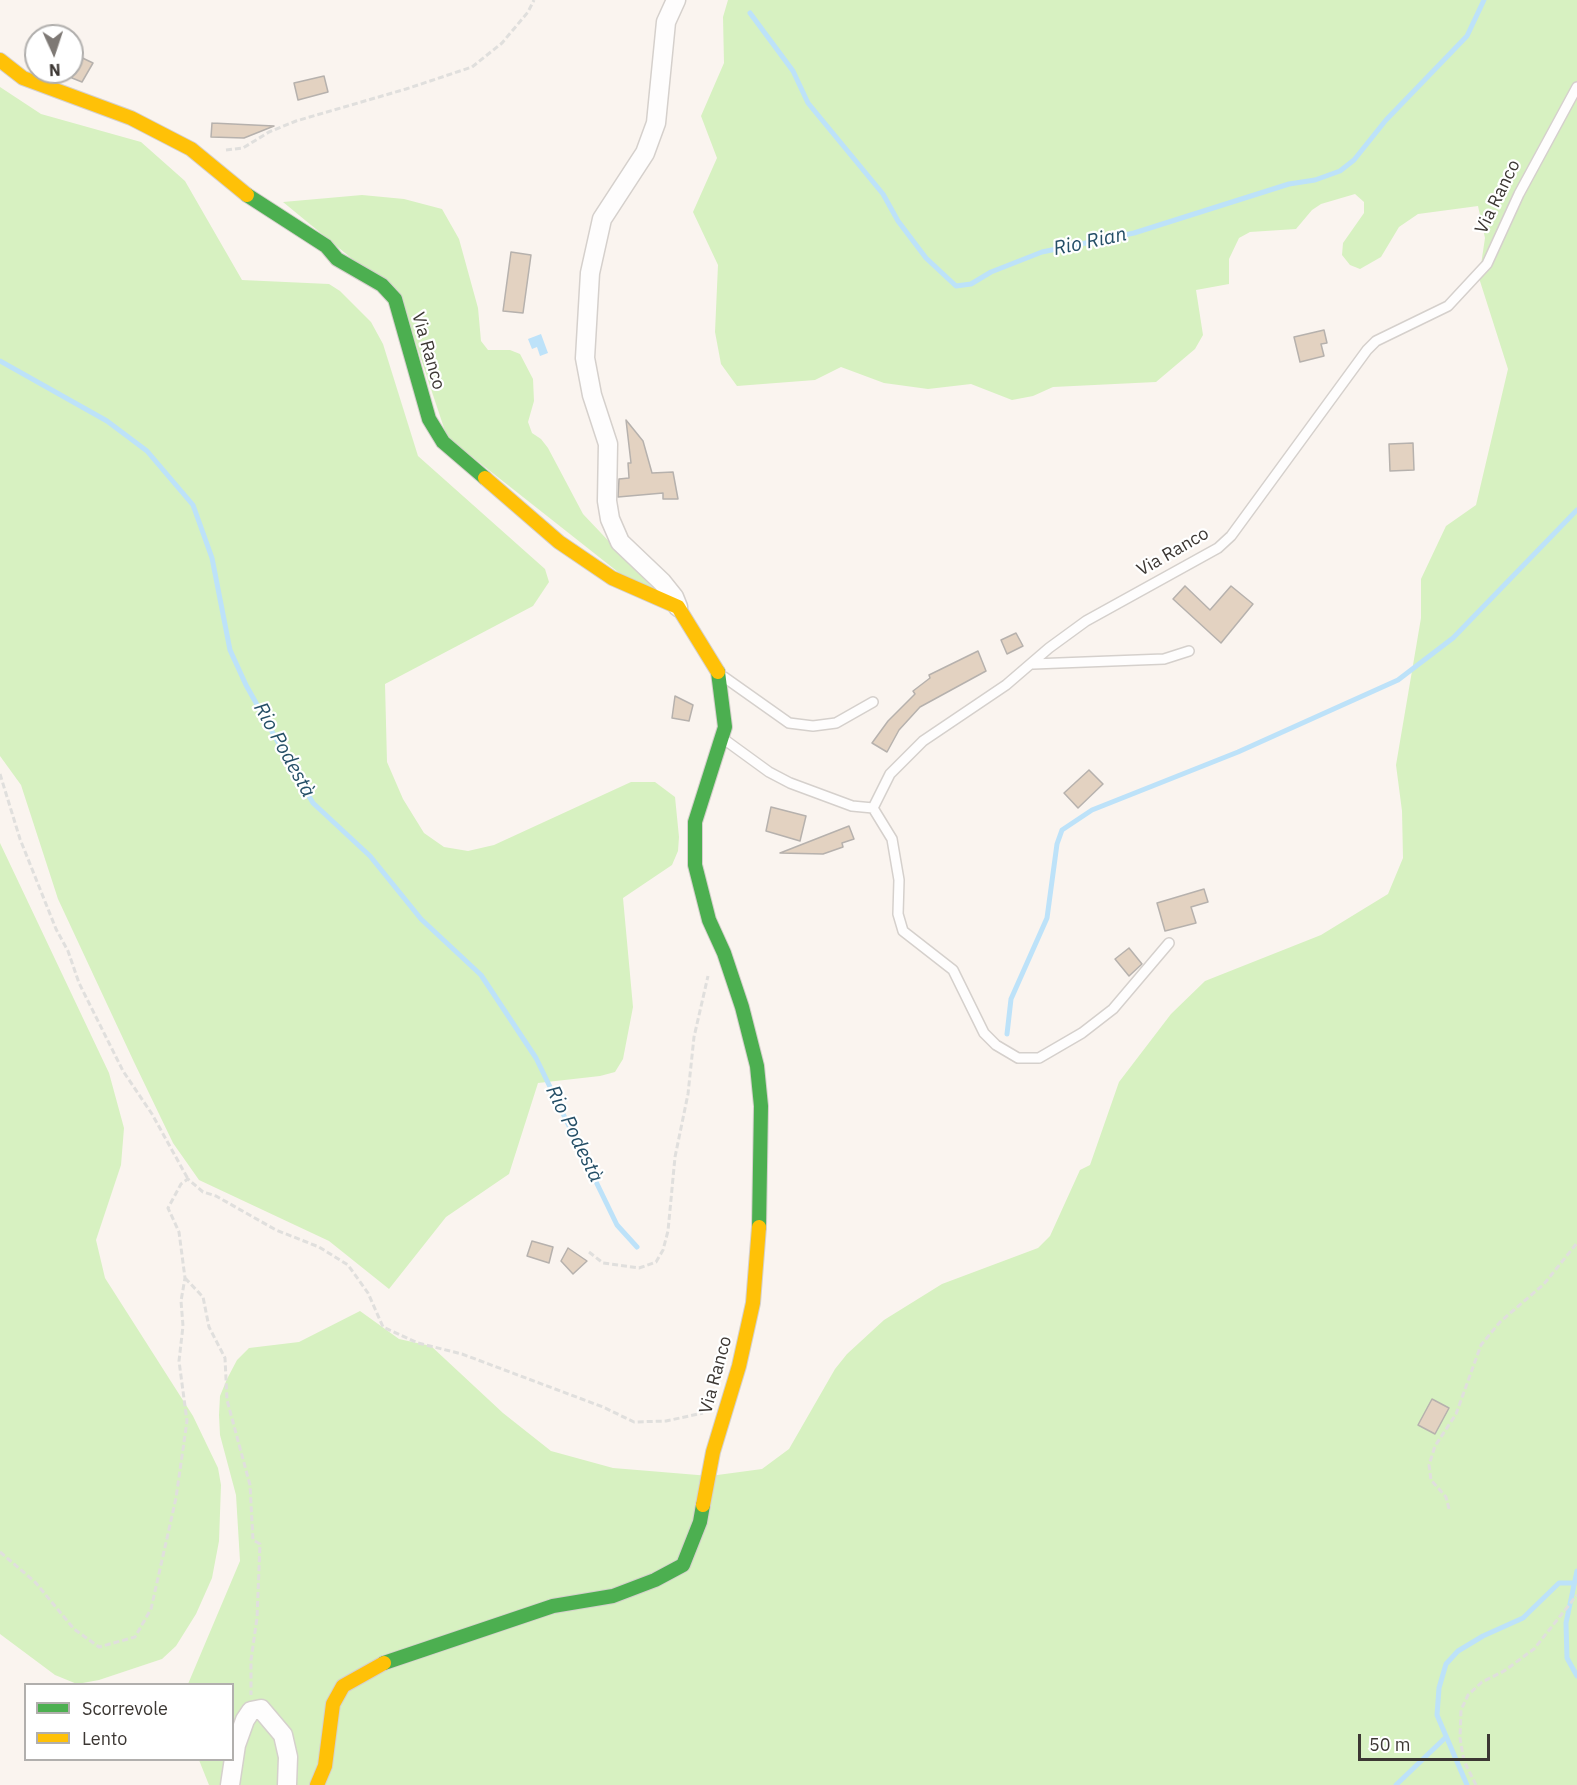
<!DOCTYPE html>
<html>
<head>
<meta charset="utf-8">
<style>
	body { margin:0 }
	#map { position:relative; width:1577px; height:1785px; overflow:hidden; background:#faf4ef; font-family:"IBM Plex Sans",sans-serif }
	canvas { display:block }
	.legend { position:absolute; left:24px; top:1683px; width:210px; height:78px; box-sizing:border-box; background:#fff; border:2px solid #b1afad; margin:0; padding:8px 10px; list-style:none; font-size:18px; color:#3c3733 }
	.legend li { display:flex; align-items:center; gap:12px; height:30px }
	.legend b { width:30px; border:2px solid #b1afad }
	.north { position:absolute; left:24px; top:24px; width:60px; height:60px; box-sizing:border-box; background:#fff; border:2px solid #b1afad; border-radius:50%; rotate:177deg; font-size:16px; font-weight:700; line-height:24px; text-align:center; color:#3c3733 }
	.north::after { content:''; display:block; margin:auto; width:21px; height:27px; background:#7e7975; clip-path:polygon(50% 0,100% 100%,50% 72%,0 100%) }
	.scale { position:absolute; left:1358px; top:1734px; width:132px; height:27px; box-sizing:border-box; border:3px solid #3c3733; border-top:0; padding-left:8px; font-size:18px; line-height:21px; white-space:nowrap; color:#3c3733; -webkit-text-stroke:4px #fff; paint-order:stroke }
</style>
</head>
<body>
<div id="map">
<canvas width="1577" height="1785"></canvas>
<ul class="legend">
<li><b style="height:8px;background:#4caf50"></b>Scorrevole</li>
<li><b style="height:8px;background:#ffc107"></b>Lento</li>
</ul>
<div class="north">N</div>
<div class="scale">50 m</div>
</div>
<script>
const context = document.querySelector('canvas').getContext('2d');
context.lineJoin = 'round';
function paint(path, color) { context.fillStyle = color; context.fill(path, 'evenodd'); }
const toPath = rows => new Path2D(rows.map(r => 'M' + r).join(''));
function stroke(path, color, width, dash) { context.strokeStyle = color; context.lineWidth = width; context.lineCap = dash ? 'butt' : 'round'; context.setLineDash(dash || []); context.stroke(path); }
function drawText(font, color, halo, rows, align = 'center') {
  context.font = font + ' "IBM Plex Sans",sans-serif'; context.lineWidth = 4.5; context.setLineDash([]); context.textBaseline = 'middle'; context.strokeStyle = halo; context.fillStyle = color; for (const [text, x, y, turn = 0] of rows) {
    context.save(); context.translate(x, y); context.rotate((+turn || 0) * Math.PI / 180); context.textAlign = isNaN(turn) ? turn : align; if (halo) context.strokeText(text, 0, 0); context.fillText(text, 0, 0); context.restore();
  }
}
const green = toPath([
	[728,0,1577,0,1577,1785,209,1785,199,1760,232,1760,232,1684,188,1684,240,1561,236,1495,220,1435,219,1415,220,1396,227,1379,237,1360,249,1348,299,1342,360,1311,399,1339,431,1346,503,1413,551,1451,613,1468,710,1476,762,1469,789,1449,835,1369,847,1354,884,1320,942,1284,1038,1248,1050,1236,1080,1170,1090,1165,1119,1082,1171,1014,1205,981,1321,935,1388,894,1403,858,1402,811,1396,765,1421,618,1421,579,1446,526,1476,505,1508,369,1479,278,1485,238,1478,206,1418,214,1399,227,1381,257,1360,269,1350,265,1342,255,1343,243,1364,213,1364,202,1355,194,1321,204,1312,210,1296,229,1250,232,1239,238,1229,259,1229,284,1196,290,1203,335,1195,349,1156,382,1053,387,1033,396,1012,400,971,384,928,389,884,383,841,367,815,380,737,386,721,364,715,332,718,265,693,212,717,158,701,116,724,63,723,17],
	[0,87,41,114,141,142,185,181,242,280,329,284,340,291,371,322,383,344,418,456,545,569,549,582,533,606,385,684,387,762,403,799,424,833,444,847,468,851,494,845,631,782,655,782,675,797,679,837,678,851,672,865,623,898,633,1007,623,1059,615,1072,600,1076,538,1083,509,1174,446,1217,389,1289,329,1241,199,1180,173,1143,134,1062,58,899,21,785,0,756],
	[362,195,404,199,442,209,459,239,478,308,481,341,488,350,510,350,520,354,533,379,534,401,528,422,532,433,541,439,548,448,583,514,654,589,637,587,447,437,401,299,283,202],
	[0,843,109,1073,124,1128,121,1165,96,1240,105,1278,193,1416,218,1468,221,1485,219,1541,212,1578,196,1614,176,1646,162,1659,99,1680,77,1684,55,1675,0,1634]
]);
const water = toPath([
	[541,334,548,353,540,356,537,347,532,349,528,339]
]);
const stream = toPath([
	[750,13,793,71,808,103,883,194,898,221,926,258,956,286,971,284,991,272,1042,252,1134,233,1289,184,1315,180,1340,171,1354,160,1386,120,1467,36,1484,0],
	[0,361,107,421,147,451,193,505,212,558,230,650,246,685,289,762,313,803,370,856,421,919,481,975,536,1058,617,1225,637,1247],
	[1007,1034,1011,999,1047,918,1057,844,1062,830,1092,810,1238,752,1398,680,1453,638,1577,510],
	[1577,1571,1566,1623,1567,1658,1577,1676],
	[1396,1785,1446,1737],
	[1467,1785,1437,1715,1439,1688,1446,1664,1458,1651,1483,1636,1523,1618,1559,1583,1574,1583]
]);
const building = toPath([
	[72,53,93,63,82,82,72,78,72,53],
	[324,76,328,92,298,100,294,83,324,76],
	[212,123,274,126,244,138,211,137,212,123],
	[511,252,531,255,523,313,503,311,511,252],
	[1324,330,1327,343,1321,344,1324,356,1300,362,1294,337,1324,330],
	[626,420,643,441,652,473,673,472,678,499,663,499,663,493,618,497,619,479,629,478,628,463,631,463,626,420],
	[1413,443,1414,470,1390,471,1389,444,1413,443],
	[1185,586,1210,610,1231,586,1253,604,1221,643,1173,599,1185,586],
	[1016,633,1023,646,1007,654,1001,640,1016,633],
	[978,651,986,671,920,707,899,730,887,752,872,743,888,721,915,694,913,691,930,678,929,675,978,651],
	[675,696,693,705,689,721,672,718,675,696],
	[1089,770,1103,784,1078,808,1064,793,1089,770],
	[771,807,806,816,800,841,766,831,771,807],
	[849,826,854,839,842,843,843,847,823,854,780,853,849,826],
	[1204,889,1208,902,1191,907,1196,923,1165,931,1157,903,1204,889],
	[1129,948,1142,964,1129,976,1115,959,1129,948],
	[532,1241,553,1247,549,1263,527,1256,532,1241],
	[568,1248,587,1261,573,1274,561,1261,568,1248],
	[1432,1399,1449,1408,1435,1434,1418,1425,1432,1399]
]);
const path = toPath([
	[226,150,243,148,269,132,296,121,406,89,472,67,502,43,528,12,534,0],
	[0,774,20,839,56,929,68,951,79,983,123,1071,152,1114,188,1179],
	[589,1252,603,1263,639,1268,656,1262,663,1250,668,1231,675,1157,688,1094,694,1037,708,976],
	[185,1278,203,1297,209,1327,225,1358,227,1400,250,1485,253,1540,260,1544,257,1618,251,1660,251,1695],
	[1449,1509,1446,1497,1431,1480,1429,1465,1435,1446,1456,1414,1481,1345,1500,1322,1544,1284,1577,1243],
	[0,1552,35,1582,74,1629,99,1647,135,1637,151,1609,176,1498,187,1421,179,1361,183,1326,181,1301,185,1278,179,1232,168,1208,181,1184,188,1179,203,1192,216,1196,276,1230,319,1247,348,1265,368,1293,383,1327,418,1343,462,1354,603,1407,634,1422,666,1421,703,1413],
	[1476,1785,1464,1761,1460,1738,1461,1710,1468,1695,1482,1682,1504,1671,1534,1649,1577,1595]
]);
const lane = toPath([
	[1033,664,1164,659,1189,651],
	[724,677,789,723,813,726,836,723,873,702],
	[725,740,769,772,790,783,852,806,873,808,890,774,923,741,1006,685,1049,648,1086,621,1218,548,1231,536,1367,350,1376,341,1448,306,1487,264,1519,194,1577,87],
	[873,808,892,839,899,880,898,914,903,931,953,970,984,1033,996,1045,1018,1058,1039,1058,1082,1033,1113,1009,1169,943]
]);
const street = toPath([
	[676,0,666,22,656,123,645,153,602,219,590,273,585,358,592,395,608,444,607,501,610,519,620,542,662,582,674,597,678,607],
	[230,1785,236,1745,245,1720,251,1711,261,1709,283,1735,288,1757,287,1785]
]);
const fast = toPath([
	[247,195,326,246,337,259,382,285,395,299,429,419,443,442,485,478],
	[718,672,725,727,695,822,695,865,709,920,724,953,742,1007,757,1066,761,1106,759,1227],
	[384,1663,553,1606,613,1596,655,1580,683,1565,700,1522,703,1505]
]);
const slow = toPath([
	[0,60,23,78,131,118,191,149,247,195],
	[485,478,559,542,612,578,678,607,718,672],
	[703,1505,713,1452,739,1366,753,1303,759,1227],
	[317,1785,325,1766,333,1704,343,1686,384,1663]
]);
const streetNames = [
	["Via Ranco",1498,197,-64],
	["Via Ranco",428,351,74],
	["Via Ranco",1173,552,-30],
	["Via Ranco",716,1375,-75]
];
const waterNames = [
	["Rio Rian",1090,242,-12],
	["Rio Podestà",284,750,61],
	["Rio Podestà",574,1134,64]
];
paint(green, '#d7f1c1');
paint(water, '#bde2f9');
stroke(stream, '#bde2f9', 5);
paint(building, '#e3d2c1');
stroke(building, '#b6b1ad', 1.5);
stroke(lane, '#d5d0cc', 12);
stroke(street, '#d5d0cc', 21);
stroke(fast, '#d5d0cc', 16);
stroke(slow, '#d5d0cc', 16);
stroke(path, '#e0dfdd', 3, [6, 3]);
stroke(lane, '#fefdfd', 9);
stroke(street, '#fefdfd', 18);
stroke(fast, '#4caf50', 14);
stroke(slow, '#ffc107', 14);
drawText('18px', '#3c3733', '#fff', streetNames);
drawText('italic 20px', '#254f67', '#fff', waterNames);
</script>
</body>
</html>
